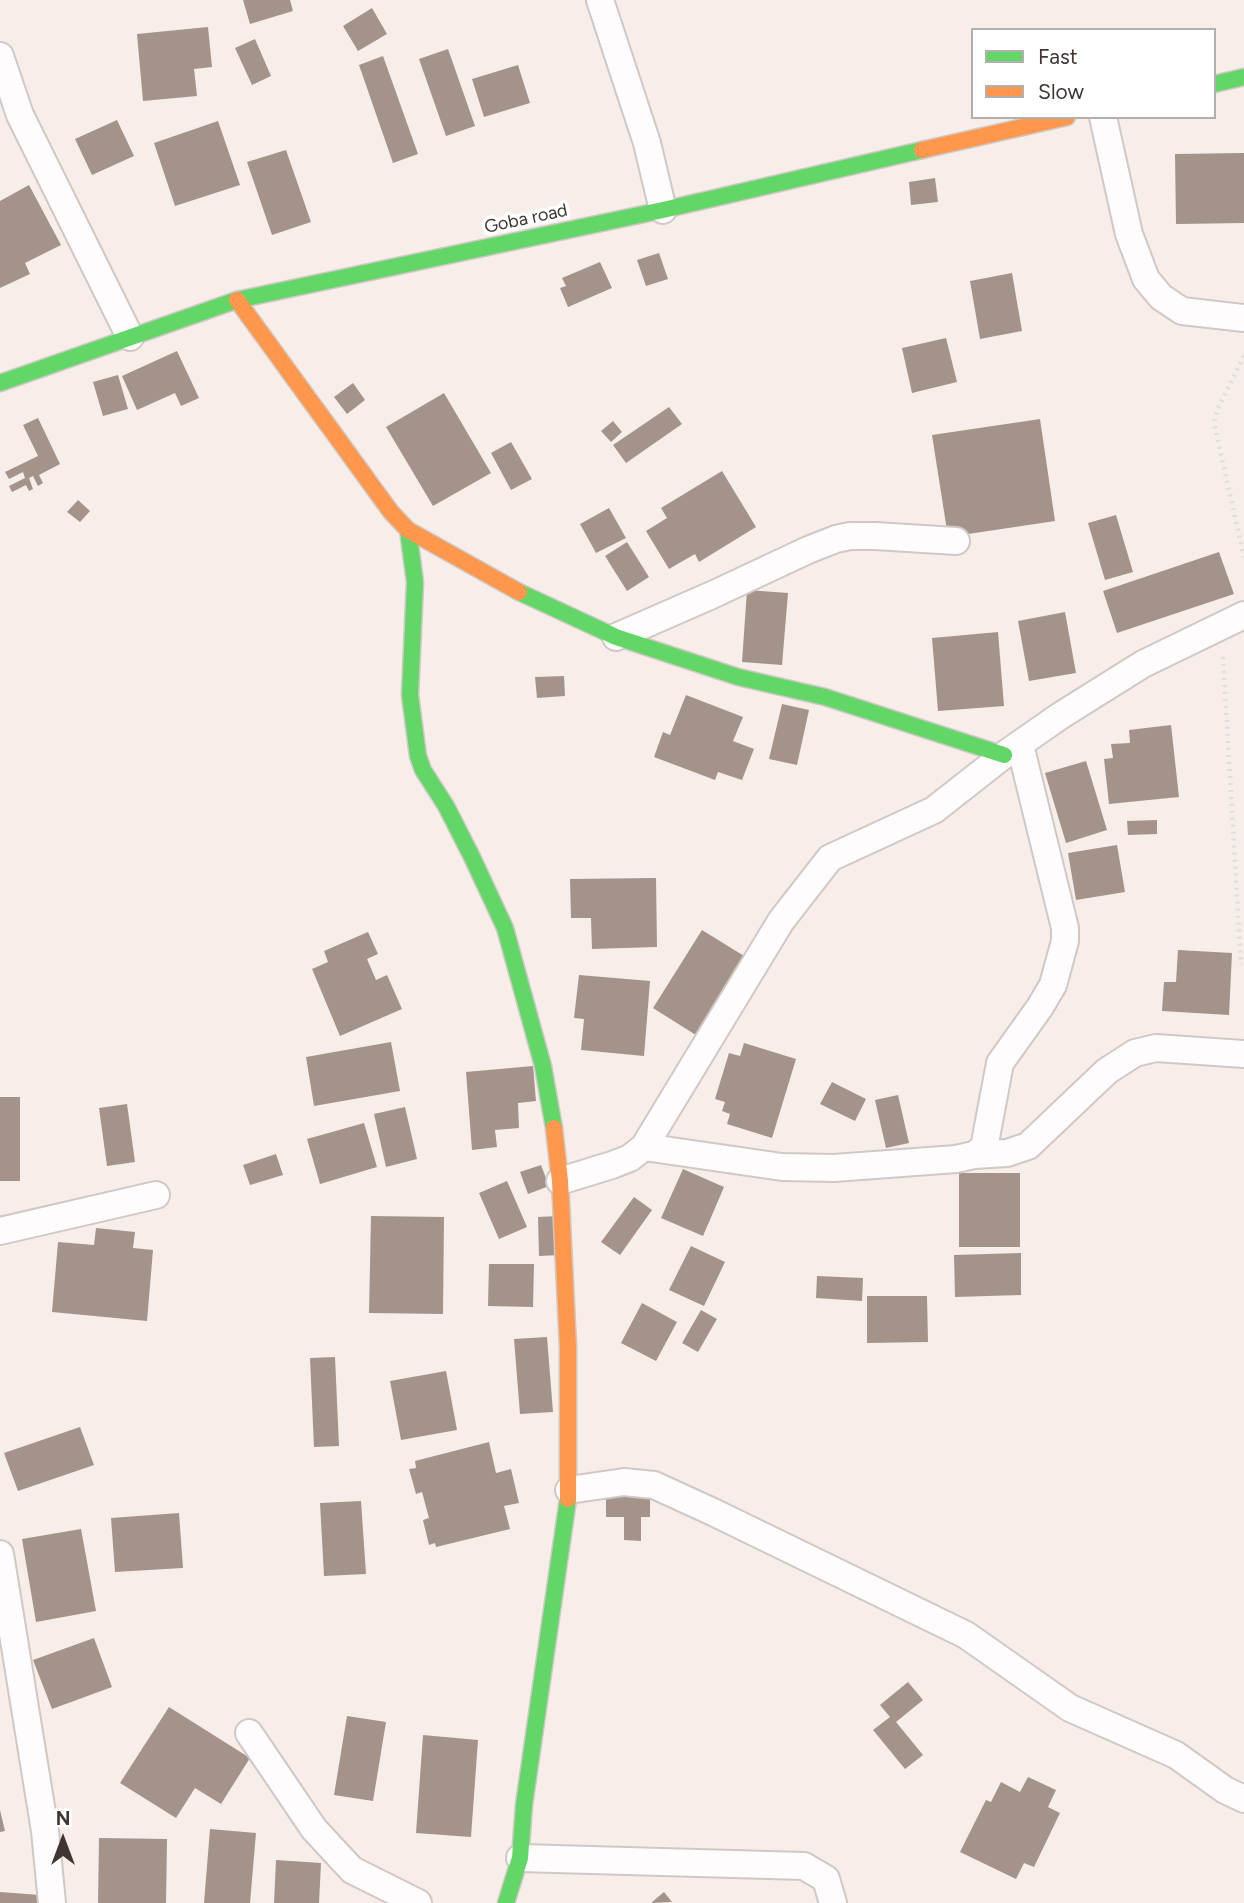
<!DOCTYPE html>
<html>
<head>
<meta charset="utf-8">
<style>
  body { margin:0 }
  #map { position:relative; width:1244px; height:1903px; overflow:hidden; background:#f7eeea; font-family:Figtree,sans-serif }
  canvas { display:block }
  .legend { position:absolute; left:971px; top:28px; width:245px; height:91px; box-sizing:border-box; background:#fff; border:2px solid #b2afad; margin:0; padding:9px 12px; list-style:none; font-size:21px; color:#3f3633 }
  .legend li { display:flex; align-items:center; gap:14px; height:35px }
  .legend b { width:35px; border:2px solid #b2afad }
  .north { position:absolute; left:28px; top:1805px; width:70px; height:70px; -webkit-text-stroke:5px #fff; paint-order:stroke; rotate:0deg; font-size:19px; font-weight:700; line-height:28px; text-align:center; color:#3f3633 }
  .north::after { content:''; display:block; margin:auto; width:24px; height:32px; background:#3f3633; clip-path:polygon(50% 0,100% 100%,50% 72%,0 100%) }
</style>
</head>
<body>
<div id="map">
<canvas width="1244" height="1903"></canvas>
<ul class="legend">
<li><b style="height:9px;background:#63d668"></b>Fast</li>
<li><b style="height:9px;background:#ff974d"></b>Slow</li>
</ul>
<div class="north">N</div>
</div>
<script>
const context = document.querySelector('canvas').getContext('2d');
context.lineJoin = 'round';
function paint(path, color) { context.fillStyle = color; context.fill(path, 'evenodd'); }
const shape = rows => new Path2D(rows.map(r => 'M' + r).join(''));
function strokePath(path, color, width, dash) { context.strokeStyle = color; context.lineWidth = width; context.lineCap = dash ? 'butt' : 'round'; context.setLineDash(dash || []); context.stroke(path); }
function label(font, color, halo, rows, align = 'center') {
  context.font = font + ' Figtree,sans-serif'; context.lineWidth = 7; context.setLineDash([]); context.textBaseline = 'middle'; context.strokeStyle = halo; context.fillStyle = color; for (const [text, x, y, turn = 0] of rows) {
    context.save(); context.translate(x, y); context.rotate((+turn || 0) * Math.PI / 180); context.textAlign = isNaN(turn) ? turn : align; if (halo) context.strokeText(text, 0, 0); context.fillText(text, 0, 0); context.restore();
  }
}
paint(shape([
  [243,0,290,0,293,11,250,24],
  [372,8,387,34,358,51,343,26],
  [208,27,212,67,194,69,197,96,143,101,137,34],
  [255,39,271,76,252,85,235,48],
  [448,49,475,126,446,136,419,59],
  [383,56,418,154,393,163,359,65],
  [518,65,530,103,484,117,472,79],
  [117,120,134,156,92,175,75,139],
  [218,121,240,185,175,206,154,143],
  [286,150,311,222,272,235,247,162],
  [1244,153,1244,223,1176,224,1175,154],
  [935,178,938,202,911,205,909,182],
  [29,185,61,245,25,263,30,274,0,288,0,201],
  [659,253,668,279,646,286,637,260],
  [600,262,612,288,568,307,560,288,566,286,562,278],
  [1012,273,1022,331,980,339,970,281],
  [946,338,957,382,912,393,902,348],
  [177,351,199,398,181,406,175,393,137,410,122,376],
  [118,375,128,409,103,416,93,382],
  [353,383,365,400,347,414,334,397],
  [444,393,491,473,433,506,386,427],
  [669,407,682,424,626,463,613,445],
  [38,418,60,464,39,475,43,483,38,486,33,476,29,478,33,489,29,491,26,485,12,492,9,486,25,478,23,472,9,479,5,472,38,456,23,425],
  [1040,419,1055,521,948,537,932,435],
  [613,421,622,432,611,442,601,431],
  [511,442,532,479,511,490,491,453],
  [722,471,756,527,699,562,695,554,669,569,646,531,667,518,661,508],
  [78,500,90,511,80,522,67,512],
  [609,508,626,538,596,553,580,524],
  [1116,515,1133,572,1105,580,1088,523],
  [627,542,649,577,627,591,605,556],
  [1219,552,1234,594,1117,633,1103,591],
  [747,590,788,593,782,665,742,662],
  [1065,612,1076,673,1029,681,1018,621],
  [998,632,1004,706,938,711,932,638],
  [564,676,565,696,537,698,535,677],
  [686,695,743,717,733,741,754,749,742,780,718,772,715,780,654,757,663,732,670,735],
  [782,704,809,710,797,765,769,759],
  [1171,725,1179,797,1109,804,1104,759,1113,758,1111,744,1130,743,1129,730],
  [1086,761,1107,830,1066,843,1045,773],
  [1157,820,1157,834,1128,835,1127,821],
  [1117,845,1125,892,1076,900,1068,853],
  [656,878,657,947,592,949,591,918,571,918,570,879],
  [702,930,749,959,699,1037,653,1008],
  [368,932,378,954,367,959,376,980,387,975,402,1009,340,1036,312,969,328,962,324,951],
  [1178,950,1232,953,1229,1015,1162,1011,1164,982,1176,982],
  [579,975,650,981,644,1056,581,1050,584,1019,574,1018],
  [391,1042,400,1091,314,1106,306,1057],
  [744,1043,796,1059,772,1138,727,1124,730,1114,722,1111,725,1102,715,1099,729,1053,740,1056],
  [533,1066,536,1101,518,1103,519,1128,495,1130,497,1147,472,1150,466,1072],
  [832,1082,866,1099,855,1121,820,1104],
  [898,1095,909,1143,886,1148,875,1100],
  [0,1097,20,1097,20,1181,0,1181],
  [127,1104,135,1162,107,1166,99,1108],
  [405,1107,417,1159,386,1167,374,1114],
  [364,1123,377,1167,320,1184,307,1139],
  [276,1154,283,1175,250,1185,243,1165],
  [541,1165,549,1186,528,1194,520,1172],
  [683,1169,724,1187,703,1236,661,1218],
  [959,1173,1020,1173,1020,1247,959,1247],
  [507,1181,527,1227,499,1239,479,1193],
  [634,1197,652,1210,620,1255,601,1242],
  [371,1216,444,1217,443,1314,369,1313],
  [558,1216,559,1255,539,1256,538,1217],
  [96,1228,135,1232,133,1248,153,1250,147,1321,52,1312,58,1242,94,1245],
  [691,1246,725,1262,704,1306,669,1290],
  [1021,1253,1021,1295,955,1297,954,1255],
  [489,1264,534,1264,533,1307,488,1306],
  [817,1276,863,1278,862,1301,816,1298],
  [867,1296,927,1296,928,1342,867,1343],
  [642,1303,677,1322,656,1361,621,1343],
  [701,1310,717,1319,698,1352,682,1343],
  [547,1337,553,1412,520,1414,514,1339],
  [335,1357,339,1446,314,1447,310,1358],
  [446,1371,457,1430,401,1440,390,1381],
  [80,1427,94,1465,18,1491,4,1453],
  [489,1442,496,1473,511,1469,519,1503,504,1506,510,1529,436,1547,435,1543,429,1545,423,1520,429,1518,422,1492,416,1494,409,1469,416,1468,415,1461],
  [606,1495,650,1495,650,1517,641,1517,641,1541,624,1540,624,1517,606,1517],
  [361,1501,366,1574,324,1576,320,1503],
  [179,1513,183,1568,115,1572,111,1518],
  [81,1529,96,1611,36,1622,22,1539],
  [94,1638,112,1687,52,1709,33,1660],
  [908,1682,923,1700,896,1722,923,1755,905,1769,873,1730,890,1717,880,1705],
  [169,1707,250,1758,221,1804,195,1788,176,1818,120,1783],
  [347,1716,386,1722,373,1801,334,1795],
  [423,1735,478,1740,471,1837,416,1833],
  [1028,1777,1056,1790,1048,1807,1060,1813,1034,1867,1024,1863,1016,1879,960,1852,986,1800,991,1802,1001,1782,1020,1792],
  [0,1810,5,1831,0,1832],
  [210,1829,256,1833,250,1903,204,1903],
  [99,1838,167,1839,166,1903,98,1903],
  [276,1860,321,1863,319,1903,274,1903],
  [0,1892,40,1895,39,1903,0,1903],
  [664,1892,672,1902,651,1903]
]), '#a3938b');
const street = shape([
  [600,0,647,143,663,210],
  [0,56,20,115,130,337],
  [1103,117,1129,234,1146,279,1161,297,1182,311,1244,318],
  [616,637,712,595,808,550,836,539,850,536,875,536,956,541],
  [644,1147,782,1167,834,1168,956,1159,974,1155,984,1148,1000,1063,1040,1007,1053,985,1065,941,1065,928,1020,745],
  [974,1155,1007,1153,1028,1146,1107,1071,1135,1053,1156,1048,1244,1054],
  [560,1181,612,1165,630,1158,644,1147,781,921,830,858,934,810,1004,755,1060,716,1143,664,1244,615],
  [0,1231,156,1195],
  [569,1490,624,1482,654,1485,713,1512,966,1635,1070,1708,1176,1755,1225,1790,1244,1799],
  [0,1554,45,1831,52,1903],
  [249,1733,314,1829,352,1870,418,1903],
  [520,1858,804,1866,826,1879,833,1903]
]);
const fast = shape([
  [1214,84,1244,77],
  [0,383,237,300,663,210,922,150],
  [408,530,415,582,410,695,418,756,423,770,446,806,472,857,505,928,543,1066,554,1128],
  [519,592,616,637,738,677,825,697,1004,755],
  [506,1903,520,1858,524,1805,568,1499]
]);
const slow = shape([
  [922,150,1067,117],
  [237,300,391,512,408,530,519,592],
  [554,1128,560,1181,568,1347,568,1499]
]);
strokePath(street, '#d0c8c4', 30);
strokePath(fast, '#d0c8c4', 19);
strokePath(slow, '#d0c8c4', 19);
strokePath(shape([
  [1244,356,1217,410,1214,423,1244,557],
  [1223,657,1241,965]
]), '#dfdcdb', 4.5, [2, 5]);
strokePath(street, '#fefcfc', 26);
strokePath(fast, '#63d668', 16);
strokePath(slow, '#ff974d', 16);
label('18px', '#3f3633', '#fff', [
  ["Goba road",526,219,-12]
]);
</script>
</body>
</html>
